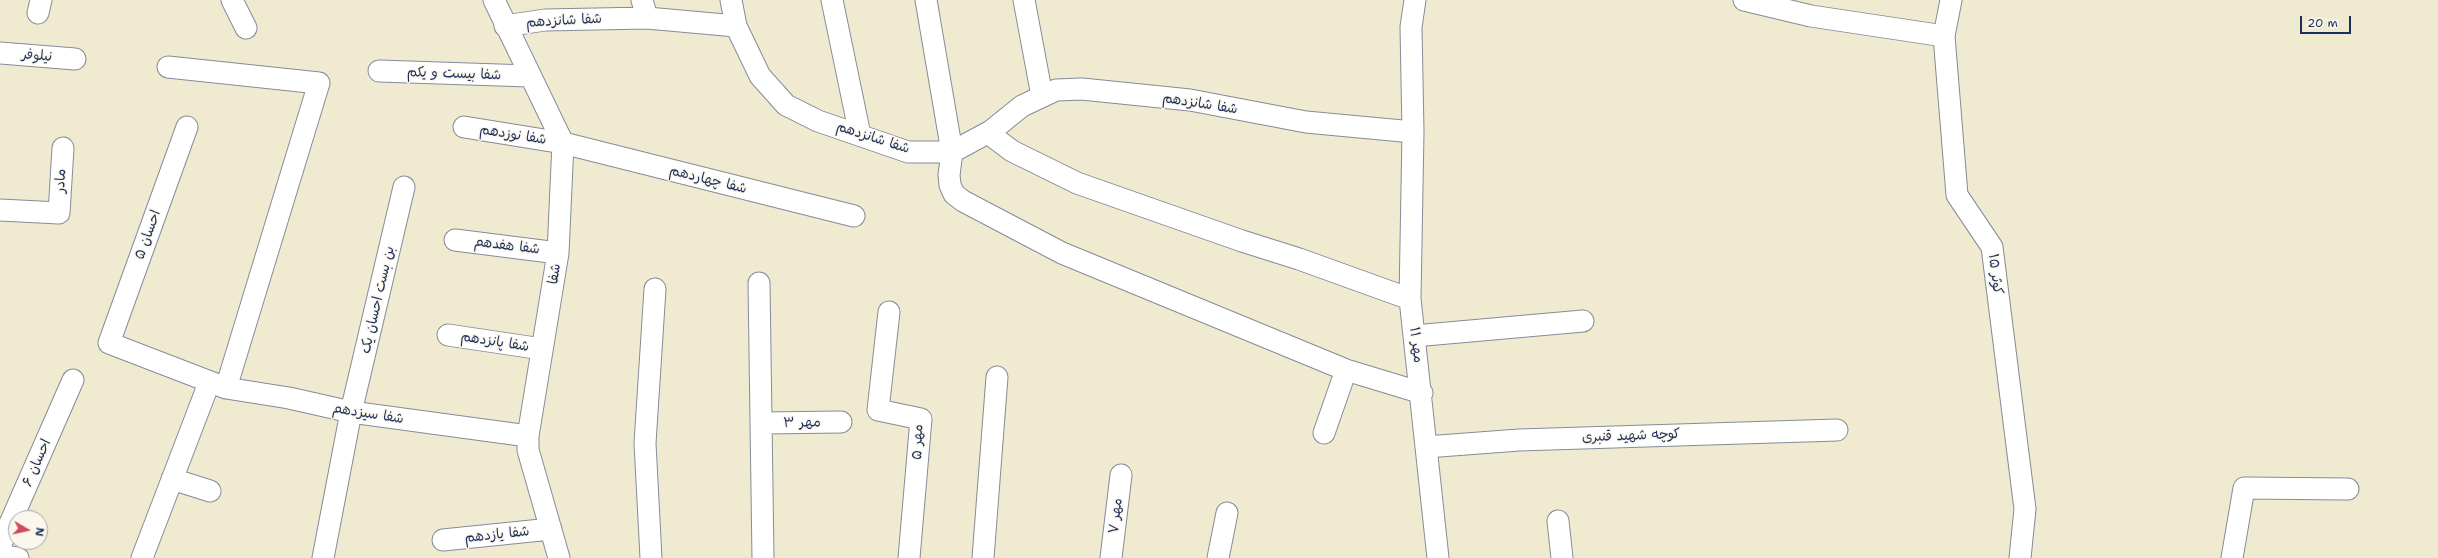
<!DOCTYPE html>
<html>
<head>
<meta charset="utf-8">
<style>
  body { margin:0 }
  #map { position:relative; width:2438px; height:558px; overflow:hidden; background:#efead0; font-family:"Shantell Sans",sans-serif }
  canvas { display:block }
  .north { position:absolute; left:8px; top:510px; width:40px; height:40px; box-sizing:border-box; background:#fbf7ec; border:1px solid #a1a7b3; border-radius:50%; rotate:99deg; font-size:11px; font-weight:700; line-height:16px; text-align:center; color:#1b2f5e }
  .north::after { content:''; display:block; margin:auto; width:14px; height:18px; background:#d1495b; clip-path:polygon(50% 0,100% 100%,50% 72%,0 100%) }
  .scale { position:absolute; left:2300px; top:16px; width:51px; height:18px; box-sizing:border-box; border:2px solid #1b2f5e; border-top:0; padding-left:5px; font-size:12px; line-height:14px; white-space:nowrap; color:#1b2f5e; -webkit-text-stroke:3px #fbf7ec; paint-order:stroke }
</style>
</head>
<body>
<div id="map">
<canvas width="2438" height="558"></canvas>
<div class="north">N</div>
<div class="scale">20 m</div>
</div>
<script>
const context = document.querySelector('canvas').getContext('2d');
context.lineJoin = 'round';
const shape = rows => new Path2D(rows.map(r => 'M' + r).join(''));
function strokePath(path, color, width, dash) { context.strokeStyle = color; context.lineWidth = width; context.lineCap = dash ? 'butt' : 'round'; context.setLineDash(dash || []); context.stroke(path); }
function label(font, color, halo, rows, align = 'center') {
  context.font = font + ' "Shantell Sans","Playpen Sans Arabic",sans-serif'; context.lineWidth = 3; context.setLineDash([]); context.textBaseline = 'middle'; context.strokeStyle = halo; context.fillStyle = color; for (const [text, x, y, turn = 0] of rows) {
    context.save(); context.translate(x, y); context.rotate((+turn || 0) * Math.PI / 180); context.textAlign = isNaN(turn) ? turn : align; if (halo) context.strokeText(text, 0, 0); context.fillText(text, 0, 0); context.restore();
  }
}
const street = shape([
  [232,0,246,28],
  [494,0,563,143,558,253,528,436,528,450,559,558],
  [642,0,647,18],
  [731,0,736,26,760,76,786,105,818,121,908,152,952,152,991,131,1022,106,1056,90,1082,89,1190,100,1306,122,1413,132],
  [832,0,860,135],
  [926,0,952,152,949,175,950,185,954,194,963,201,1062,253,1346,370,1422,393],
  [1024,0,1042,96],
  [1415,0,1411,27,1413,132,1410,299,1438,558],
  [1744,0,1811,16,1944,36],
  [1951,0,1944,36,1957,195,1992,247,2025,509,2020,558],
  [38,13,41,0],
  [505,26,545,20,647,18,736,26],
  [0,53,75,59],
  [168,67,319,83,226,388],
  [379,71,529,76],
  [187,127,109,343,226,388,289,398,351,412,528,436],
  [464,127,563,143,854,216],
  [988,133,1012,151,1077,183,1242,241,1299,259,1410,299],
  [0,210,59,213,63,148],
  [455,240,558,253],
  [759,283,763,558],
  [889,312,878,410,921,419,909,558],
  [448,335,542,349],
  [1414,336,1583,321],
  [763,423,841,422],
  [1324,433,1346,370],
  [1426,447,1519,440,1837,430],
  [172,479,210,491],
  [1558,521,1562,558],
  [443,540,551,529],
  [0,546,73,380],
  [0,555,18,558],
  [142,558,209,383],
  [323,558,351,412,404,187],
  [651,558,645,443,655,289],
  [983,558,997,377],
  [1111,558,1121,475],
  [1218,558,1227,513],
  [2232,558,2244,488,2348,489]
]);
strokePath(street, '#858c97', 23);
strokePath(street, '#fff', 21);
label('14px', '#1b2f5e', '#fbf7ec', [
  ["شفا شانزدهم",564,21,-3],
  ["نیلوفر",37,56,5],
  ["شفا بیست و یکم",454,74,2],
  ["شفا شانزدهم",1200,104,9],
  ["شفا نوزدهم",513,135,9],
  ["شفا شانزدهم",873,138,18],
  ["شفا چهاردهم",708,180,14],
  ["مادر",61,181,-87],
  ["احسان ۵",148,235,-70],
  ["شفا هفدهم",507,246,7],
  ["شفا",555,274,-81],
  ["کوثر ۱۵",1995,274,83],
  ["بن بست احسان یک",378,300,-77],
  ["شفا پانزدهم",495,342,9],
  ["مهر ۱۱",1416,345,83],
  ["شفا سیزدهم",368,414,9],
  ["مهر ۳",802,423,-1],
  ["کوچه شهید قنبری",1631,436,-2],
  ["مهر ۵",918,442,-88],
  ["احسان ۶",37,463,-66],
  ["مهر ۷",1116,516,-83],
  ["شفا یازدهم",497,535,-6]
]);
</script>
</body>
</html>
